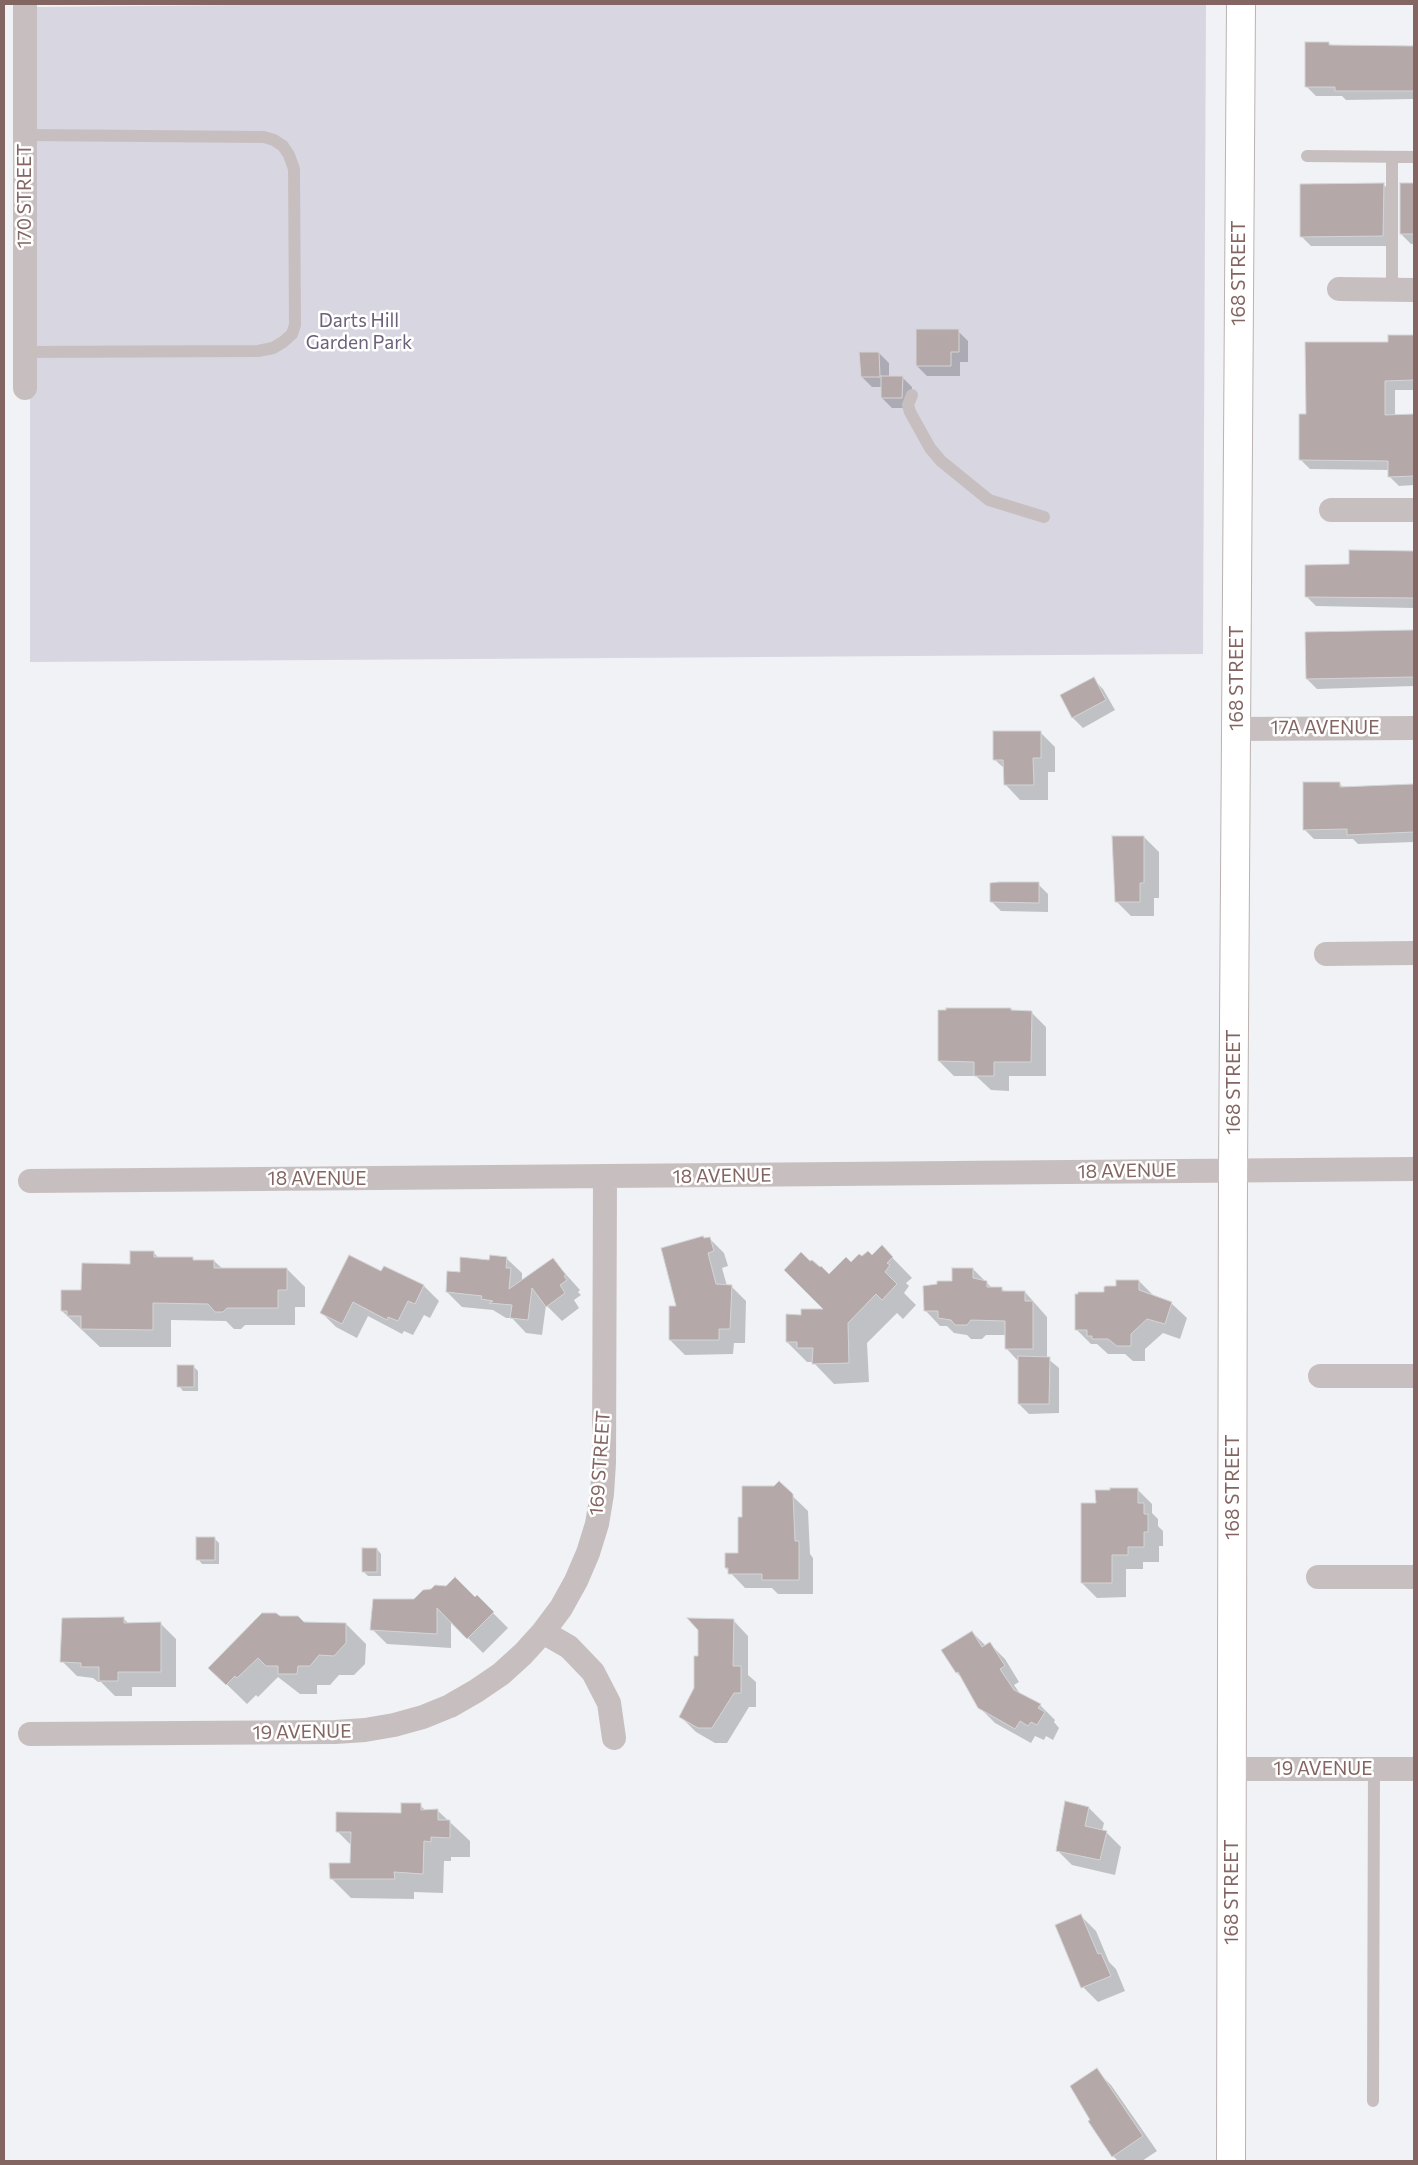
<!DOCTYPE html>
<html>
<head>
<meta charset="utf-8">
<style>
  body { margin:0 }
  #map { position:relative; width:1418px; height:2165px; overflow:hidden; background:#f0f2f5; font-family:Commissioner,sans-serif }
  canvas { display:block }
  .frame { position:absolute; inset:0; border:5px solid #836562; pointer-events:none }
</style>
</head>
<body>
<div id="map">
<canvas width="1418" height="2165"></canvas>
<div class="frame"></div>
</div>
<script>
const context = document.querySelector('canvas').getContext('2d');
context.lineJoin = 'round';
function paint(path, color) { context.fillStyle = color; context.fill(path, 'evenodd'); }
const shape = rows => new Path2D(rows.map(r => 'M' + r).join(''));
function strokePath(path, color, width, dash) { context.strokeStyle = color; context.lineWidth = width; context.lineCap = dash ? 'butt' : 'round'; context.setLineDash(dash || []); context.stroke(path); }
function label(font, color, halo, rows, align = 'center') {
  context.font = font + ' Commissioner,sans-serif'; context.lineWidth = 5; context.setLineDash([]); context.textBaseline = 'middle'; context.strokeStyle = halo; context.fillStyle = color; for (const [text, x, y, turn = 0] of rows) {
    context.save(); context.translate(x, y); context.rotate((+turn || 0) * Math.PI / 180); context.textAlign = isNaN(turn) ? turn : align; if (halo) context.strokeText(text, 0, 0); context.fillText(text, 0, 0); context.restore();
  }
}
paint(shape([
  [353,4,1206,4,1203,654,30,662,30,7]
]), '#d8d6e1');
paint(shape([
  [1329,43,1333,47,1414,47,1414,99,1346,100,1342,96,1316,96,1306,86],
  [1402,183,1414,183,1414,244,1411,244,1401,234],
  [1383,184,1393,194,1392,246,1311,246,1301,236],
  [958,331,968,341,968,362,960,362,960,376,927,376,917,366],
  [1389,336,1414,336,1414,390,1395,390,1395,416,1414,416,1414,485,1399,486,1389,476,1389,470,1310,469,1300,459,1307,415,1389,343],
  [879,353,889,363,889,378,902,377,912,387,911,408,892,408,882,398,882,387,872,387,862,377],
  [1350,551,1414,551,1414,608,1316,606,1306,596,1350,565],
  [1414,630,1414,686,1317,689,1307,679,1306,633],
  [1093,679,1103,689,1115,710,1083,728,1073,718,1061,696],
  [1040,732,1055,747,1055,772,1048,772,1048,800,1020,800,1005,784,1005,769,994,759],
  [1339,783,1344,788,1414,785,1414,842,1358,844,1353,839,1314,839,1305,830],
  [1144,837,1159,852,1159,898,1154,898,1154,916,1131,916,1116,901],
  [1038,884,1048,894,1048,912,1001,911,991,901],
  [1013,1012,1031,1012,1046,1027,1046,1076,1009,1076,1009,1091,991,1090,976,1076,954,1076,939,1061],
  [709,1238,724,1253,728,1266,722,1268,727,1286,731,1286,746,1301,745,1343,734,1343,733,1354,685,1355,670,1340,678,1307,704,1239],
  [882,1247,912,1278,906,1283,909,1286,904,1293,916,1305,903,1319,897,1313,867,1343,869,1382,834,1384,813,1362,807,1362,787,1342,802,1316,826,1310,810,1263,829,1275,862,1258,872,1257],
  [153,1252,159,1258,214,1261,223,1269,287,1269,305,1287,305,1307,295,1307,295,1325,245,1325,241,1329,234,1329,226,1321,171,1320,171,1347,100,1347,62,1311,82,1292],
  [506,1258,522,1273,522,1281,553,1260,580,1290,578,1292,581,1295,574,1300,579,1308,562,1321,546,1305,542,1335,526,1333,512,1318,506,1318,493,1310,462,1307,447,1292,461,1274,490,1261],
  [384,1268,424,1286,439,1301,430,1318,424,1315,413,1335,404,1331,402,1334,368,1316,357,1338,336,1327,321,1312,381,1273],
  [973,1269,992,1288,1001,1288,1006,1292,1025,1292,1047,1317,1047,1358,1059,1368,1059,1413,1029,1414,1019,1404,1019,1362,1006,1348,1006,1335,986,1335,982,1339,971,1339,967,1335,954,1333,947,1326,940,1326,925,1310,953,1283],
  [1139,1281,1154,1296,1171,1303,1187,1318,1180,1339,1163,1333,1145,1349,1145,1361,1133,1361,1125,1354,1108,1354,1097,1344,1091,1344,1076,1329,1105,1293,1117,1287],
  [194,1367,198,1371,198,1391,183,1391,179,1386],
  [779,1483,808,1511,810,1554,813,1558,813,1594,778,1594,772,1588,745,1588,726,1568,740,1554,743,1518],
  [1137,1489,1152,1504,1152,1513,1158,1519,1158,1526,1163,1531,1163,1546,1159,1546,1159,1562,1143,1562,1143,1569,1126,1569,1126,1597,1097,1598,1082,1583,1097,1504,1111,1492],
  [215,1539,219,1543,219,1564,202,1564,198,1559],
  [377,1549,381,1554,381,1576,368,1576,363,1571],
  [446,1587,475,1599,477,1597,508,1628,483,1653,451,1621,451,1648,387,1644,372,1629,415,1600],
  [279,1618,303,1624,346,1624,366,1644,365,1664,354,1675,339,1675,330,1685,317,1685,317,1694,300,1694,278,1677,258,1697,256,1695,247,1704,210,1668],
  [124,1619,129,1624,161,1624,176,1639,176,1687,132,1687,132,1696,115,1696,101,1682,98,1682,93,1678,77,1676,62,1661],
  [733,1620,748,1636,748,1675,756,1682,756,1707,749,1707,727,1743,715,1743,696,1732,681,1717,696,1689,699,1658,699,1629],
  [972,1632,986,1646,990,1644,1005,1659,1019,1682,1014,1685,1021,1695,1040,1705,1055,1720,1054,1722,1059,1728,1053,1740,1046,1736,1044,1740,1035,1736,1031,1743,995,1723,979,1707,963,1679,957,1673],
  [420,1805,426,1811,437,1810,470,1841,470,1857,451,1857,451,1861,444,1861,443,1893,414,1892,414,1899,351,1898,331,1878,351,1865,352,1846,337,1831,402,1814],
  [1089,1808,1104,1823,1102,1831,1106,1832,1121,1847,1115,1875,1072,1865,1057,1850],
  [1081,1916,1096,1931,1109,1962,1116,1969,1125,1991,1098,2002,1083,1987],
  [1096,2070,1111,2085,1157,2151,1142,2161,1118,2161,1113,2156,1092,2120]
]), '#0003');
const building = shape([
  [1305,42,1329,42,1329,45,1414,46,1414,91,1335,91,1335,87,1305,87,1305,42],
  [1384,183,1383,236,1300,237,1300,184,1384,183],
  [1400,183,1414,183,1414,234,1400,234,1400,183],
  [916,329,959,329,959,352,951,352,951,366,916,366,916,329],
  [1388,335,1414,335,1414,380,1385,381,1385,415,1414,414,1414,476,1388,477,1388,461,1299,460,1299,414,1306,414,1305,342,1388,342,1388,335],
  [859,352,879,352,880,377,861,377,859,352],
  [881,376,903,376,902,398,881,398,881,376],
  [1349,550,1414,551,1414,598,1305,597,1305,565,1349,564,1349,550],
  [1414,630,1414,677,1306,679,1305,632,1414,630],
  [1094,677,1106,700,1072,718,1060,695,1094,677],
  [993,731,1041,731,1041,758,1033,758,1034,785,1004,785,1003,760,993,760,993,731],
  [1303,782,1340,782,1340,787,1414,784,1414,832,1347,835,1347,829,1303,830,1303,782],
  [1112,836,1144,836,1144,883,1140,883,1140,902,1115,902,1112,836],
  [999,882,1039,882,1039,903,990,902,990,883,999,882],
  [946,1008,1011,1008,1011,1010,1032,1011,1031,1062,994,1062,994,1076,974,1076,974,1062,938,1061,938,1010,946,1010,946,1008],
  [703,1236,704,1238,710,1237,714,1251,708,1253,716,1284,732,1285,730,1329,719,1329,719,1340,669,1340,669,1306,676,1306,661,1248,703,1236],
  [882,1245,893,1257,887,1263,890,1265,885,1272,897,1284,882,1300,876,1294,848,1323,849,1363,812,1364,813,1348,797,1348,797,1342,786,1342,786,1314,801,1315,801,1309,823,1309,784,1270,801,1252,810,1261,812,1260,820,1267,821,1266,829,1274,846,1257,851,1262,859,1254,862,1256,868,1251,872,1255,882,1245],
  [130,1251,154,1251,154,1257,193,1257,193,1260,214,1260,214,1268,287,1268,287,1290,278,1290,278,1308,227,1308,223,1312,215,1312,208,1304,153,1303,153,1330,81,1329,81,1316,67,1316,67,1311,61,1311,61,1290,81,1290,82,1263,130,1264,130,1251],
  [349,1255,381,1271,384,1266,424,1285,415,1304,408,1301,398,1321,388,1317,387,1320,353,1302,342,1324,320,1313,349,1255],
  [490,1255,507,1257,506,1268,511,1268,509,1289,553,1258,566,1275,564,1276,567,1280,560,1285,565,1293,546,1307,532,1288,528,1320,510,1318,512,1305,489,1303,493,1301,481,1299,482,1296,446,1292,447,1271,460,1272,460,1257,489,1260,490,1255],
  [952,1268,973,1268,973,1278,987,1281,987,1287,1002,1287,1002,1291,1025,1291,1025,1301,1033,1301,1033,1349,1005,1349,1005,1321,971,1320,967,1325,955,1325,951,1320,938,1318,938,1311,924,1311,923,1286,937,1284,937,1281,952,1281,952,1268],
  [1116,1280,1139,1280,1139,1290,1172,1302,1165,1324,1147,1319,1131,1334,1131,1346,1117,1346,1108,1339,1092,1339,1092,1336,1087,1336,1087,1330,1075,1330,1075,1294,1078,1294,1078,1292,1104,1292,1104,1287,1106,1286,1116,1286,1116,1280],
  [1018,1356,1050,1357,1049,1404,1018,1404,1018,1356],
  [177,1365,194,1365,194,1387,177,1387,177,1365],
  [779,1481,793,1494,795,1541,799,1541,799,1580,762,1580,762,1574,728,1574,728,1568,725,1568,725,1553,738,1553,738,1517,742,1517,742,1486,774,1486,779,1481],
  [1110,1488,1138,1488,1138,1503,1144,1503,1144,1514,1148,1514,1148,1532,1144,1532,1144,1547,1128,1547,1128,1555,1112,1555,1112,1583,1081,1583,1081,1503,1096,1503,1095,1490,1110,1490,1110,1488],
  [196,1537,215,1537,215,1560,196,1560,196,1537],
  [362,1548,377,1548,377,1572,362,1572,362,1548],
  [455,1577,475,1597,477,1595,494,1612,467,1639,437,1608,437,1634,370,1630,373,1599,414,1599,423,1590,431,1589,435,1585,446,1586,455,1577],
  [262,1613,276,1613,280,1616,298,1616,304,1622,346,1623,346,1643,334,1656,319,1655,310,1666,298,1666,297,1674,278,1674,278,1666,266,1666,258,1658,237,1678,235,1676,226,1685,208,1668,262,1613],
  [124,1617,124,1623,161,1622,161,1672,118,1672,118,1681,99,1681,99,1667,81,1667,81,1663,60,1662,62,1618,124,1617],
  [687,1618,734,1619,733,1666,741,1666,741,1693,734,1693,712,1728,698,1728,679,1717,694,1688,694,1656,698,1656,698,1630,687,1618],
  [972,1631,982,1647,990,1642,1005,1666,1000,1669,1014,1690,1041,1704,1038,1708,1045,1712,1037,1725,1031,1722,1028,1726,1020,1721,1015,1729,978,1708,958,1672,956,1673,941,1650,972,1631],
  [1065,1801,1089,1807,1085,1826,1107,1831,1100,1860,1056,1851,1065,1801],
  [401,1803,421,1803,421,1810,438,1809,438,1820,450,1820,450,1838,431,1837,431,1842,424,1841,423,1874,394,1872,395,1879,330,1879,329,1863,350,1863,351,1832,336,1832,336,1812,401,1813,401,1803],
  [1081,1914,1098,1954,1101,1953,1111,1976,1081,1988,1055,1925,1081,1914],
  [1097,2068,1143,2136,1112,2157,1088,2121,1090,2120,1070,2086,1097,2068]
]);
paint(building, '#b5a8a8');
strokePath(building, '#d3d4d6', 1);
const secondary = shape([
  [1231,2161,1233,1170,1241,4]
]);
strokePath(secondary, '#bbb2b1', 30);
strokePath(shape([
  [1307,156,1414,157],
  [1392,157,1392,290],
  [25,352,258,351,273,348,283,342,292,334,295,325,294,169,289,155,283,146,274,140,264,137,25,135],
  [912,395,908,405,910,412,930,448,941,461,989,500,1044,517],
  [1373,2101,1374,1769]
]), '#c7bfbf', 12);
strokePath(shape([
  [1339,289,1414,290],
  [25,388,25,4],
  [1331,510,1414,510],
  [1236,729,1414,728],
  [1326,954,1414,953],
  [30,1181,1414,1169],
  [1320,1376,1414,1376],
  [1318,1577,1414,1577],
  [543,1632,569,1647,593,1672,609,1703,614,1738],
  [30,1734,335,1732,365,1730,394,1725,423,1717,450,1706,476,1691,501,1674,523,1654,543,1632,561,1608,576,1581,588,1553,597,1524,602,1494,604,1463,605,1177],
  [1232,1769,1414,1769]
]), '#c7bfbf', 24);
strokePath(secondary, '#fff', 28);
label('19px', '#836562', '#fff', [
  ["170 STREET",25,196,-90],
  ["168 STREET",1239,273,-90],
  ["168 STREET",1237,678,-90],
  ["17A AVENUE",1325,728],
  ["168 STREET",1234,1082,-90],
  ["18 AVENUE",1127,1171,-1],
  ["18 AVENUE",722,1176,-1],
  ["18 AVENUE",317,1179],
  ["169 STREET",600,1463,-86],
  ["168 STREET",1233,1487,-90],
  ["19 AVENUE",302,1732,-1],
  ["19 AVENUE",1323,1769],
  ["168 STREET",1232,1892,-90]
]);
label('19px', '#6c617a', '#fff', [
  ["Darts Hill",359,321],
  ["Garden Park",359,343]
]);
</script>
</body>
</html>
